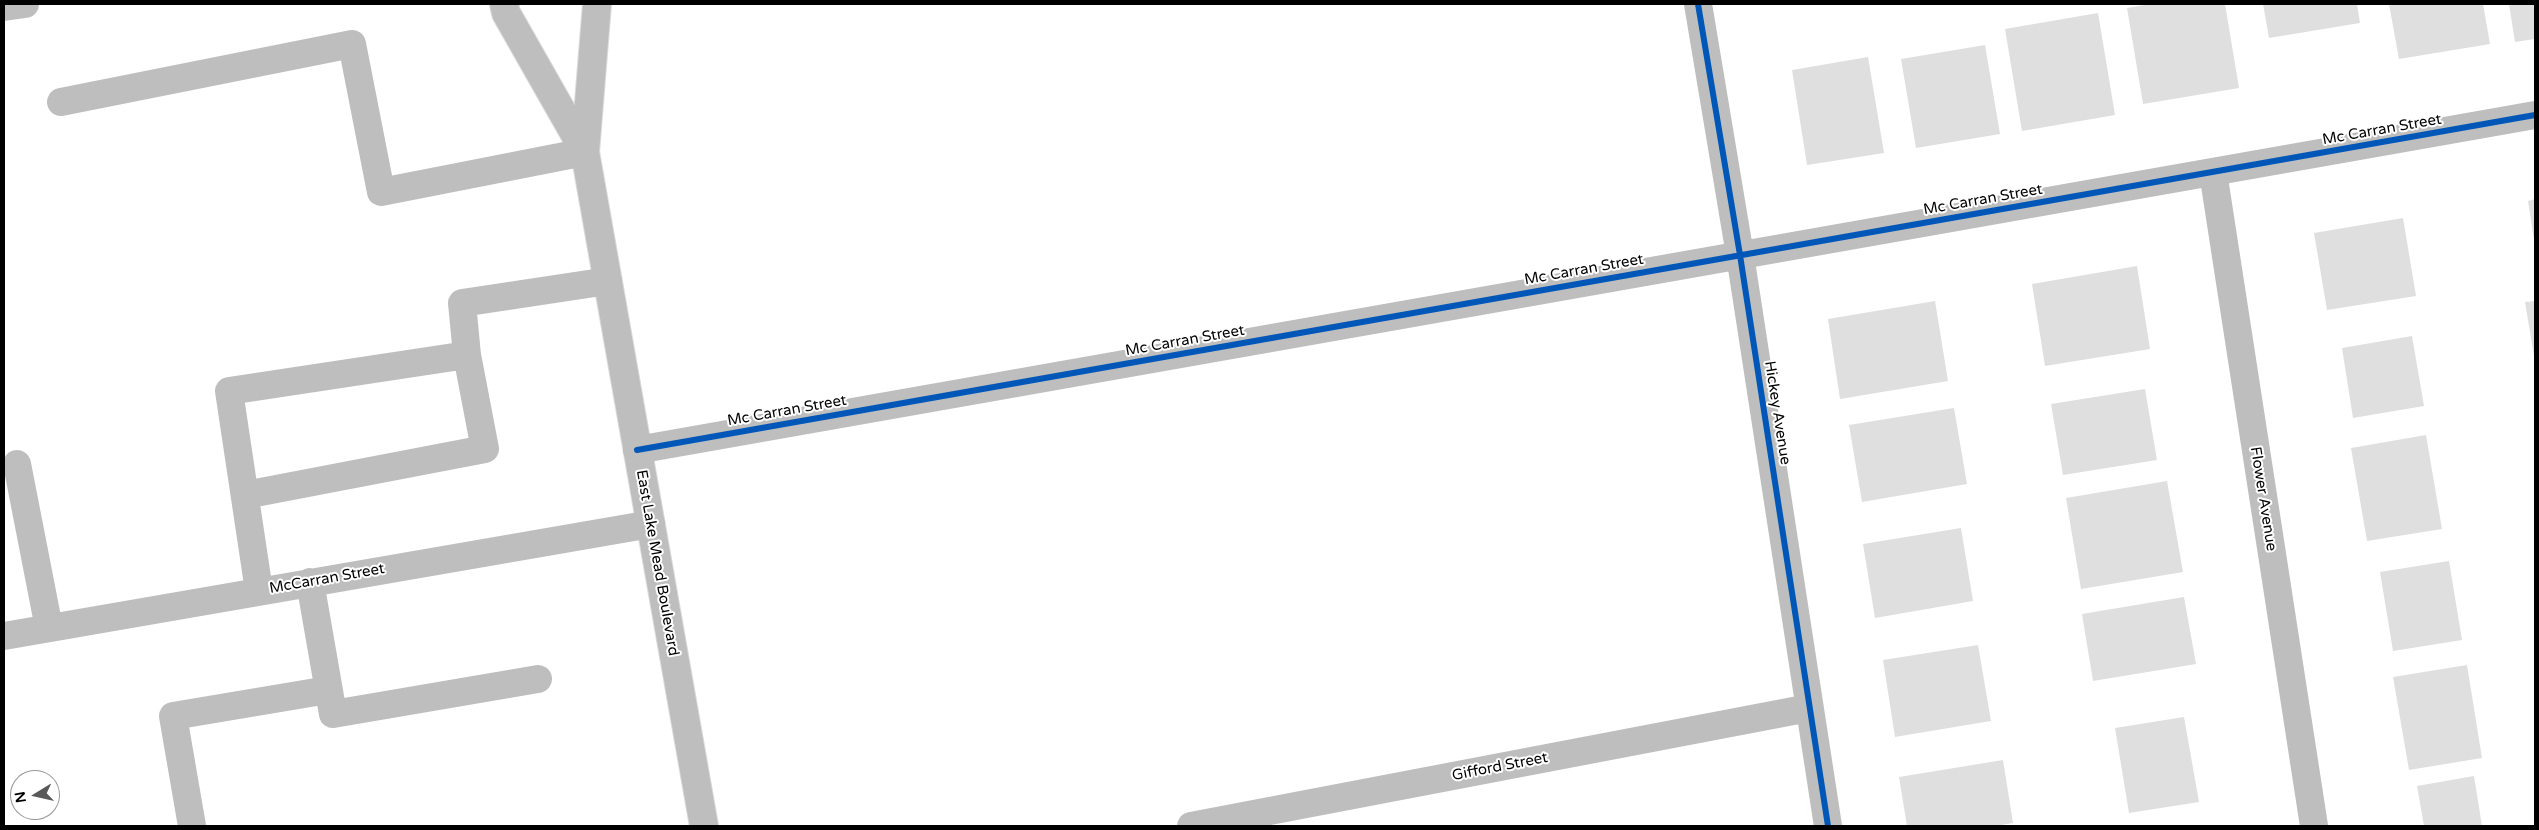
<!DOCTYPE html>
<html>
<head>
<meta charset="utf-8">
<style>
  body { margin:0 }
  #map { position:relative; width:2539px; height:830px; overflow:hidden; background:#fff; font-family:"Varela Round",sans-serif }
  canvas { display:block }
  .frame { position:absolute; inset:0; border:5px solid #000; pointer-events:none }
  .north { position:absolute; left:10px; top:770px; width:50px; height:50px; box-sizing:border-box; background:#fff; border:1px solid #999; border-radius:50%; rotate:261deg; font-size:14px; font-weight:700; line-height:20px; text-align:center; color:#000 }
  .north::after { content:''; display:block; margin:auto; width:18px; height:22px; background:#595959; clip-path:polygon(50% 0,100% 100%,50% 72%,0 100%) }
</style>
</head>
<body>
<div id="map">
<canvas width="2539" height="830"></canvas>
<div class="frame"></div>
<div class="north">N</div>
</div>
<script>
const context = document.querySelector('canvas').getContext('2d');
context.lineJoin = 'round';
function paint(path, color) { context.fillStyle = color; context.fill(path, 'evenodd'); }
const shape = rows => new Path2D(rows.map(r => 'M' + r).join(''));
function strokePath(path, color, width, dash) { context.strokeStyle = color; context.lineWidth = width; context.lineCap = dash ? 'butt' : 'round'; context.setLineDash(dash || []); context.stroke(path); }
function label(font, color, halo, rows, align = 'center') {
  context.font = font + ' "Varela Round",sans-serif'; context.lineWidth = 4; context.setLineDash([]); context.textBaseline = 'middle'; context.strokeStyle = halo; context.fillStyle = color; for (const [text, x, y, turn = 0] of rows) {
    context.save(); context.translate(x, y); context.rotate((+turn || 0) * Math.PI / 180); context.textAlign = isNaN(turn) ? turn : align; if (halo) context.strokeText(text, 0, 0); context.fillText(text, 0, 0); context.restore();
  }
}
paint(shape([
  [2150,4,2225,4,2239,88,2143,104,2127,8],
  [2263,4,2357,4,2360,23,2269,38],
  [2389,4,2483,4,2490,44,2399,59],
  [2509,4,2535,4,2535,39,2515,42],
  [2098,13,2115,115,2022,131,2005,29],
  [1985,45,2000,134,1916,148,1901,59],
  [1868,57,1884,153,1807,165,1792,70],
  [2535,199,2535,240,2534,240,2528,201],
  [2403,218,2416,296,2327,310,2314,233],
  [2137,266,2150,349,2045,366,2032,284],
  [1935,301,1948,381,1840,399,1828,319],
  [2535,301,2535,356,2534,356,2525,302],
  [2412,336,2424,406,2353,418,2342,348],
  [2145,389,2157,460,2063,475,2051,404],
  [1954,408,1967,484,1862,502,1849,425],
  [2426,435,2442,529,2367,541,2351,448],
  [2167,481,2183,572,2081,589,2066,498],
  [1961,528,1973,601,1875,618,1863,544],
  [2449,561,2462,640,2393,651,2380,572],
  [2184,597,2196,664,2093,681,2082,614],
  [1978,645,1991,721,1895,737,1883,660],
  [2467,665,2482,758,2409,770,2393,677],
  [2184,717,2199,802,2129,813,2115,728],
  [2003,760,2013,823,1996,826,1907,826,1899,777],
  [2474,776,2482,826,2424,826,2417,786]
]), '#dfdfdf');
const major = shape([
  [504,4,506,13,585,152],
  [597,4,585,152,704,826]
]);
strokePath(major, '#dbdbdb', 30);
strokePath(shape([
  [1698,4,1740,255,1828,826],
  [4,7,25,4],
  [61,102,352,44,381,192,585,152],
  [2213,172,2314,826],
  [637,450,2535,115],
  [17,464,49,628],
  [245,495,485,449,467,355],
  [310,582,333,714,538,679],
  [259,591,229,391,467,355,462,303,608,281],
  [4,636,651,524],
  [192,826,173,716,328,690],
  [1191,826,1809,708]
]), '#bebebe', 28);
strokePath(major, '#bebebe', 28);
strokePath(shape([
  [1698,4,1740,255,1828,826],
  [637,450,2535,115]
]), '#0057b8', 6);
label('15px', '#000', '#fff', [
  ["Mc Carran Street",2382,130,-10],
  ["Mc Carran Street",1983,200,-10],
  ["Mc Carran Street",1584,270,-10],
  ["Mc Carran Street",1185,341,-10],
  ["Mc Carran Street",787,411,-10],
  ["Hickey Avenue",1777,413,81],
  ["Flower Avenue",2263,499,81],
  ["East Lake Mead Boulevard",657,563,80],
  ["McCarran Street",327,579,-10],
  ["Gifford Street",1500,767,-11]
]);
</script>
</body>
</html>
